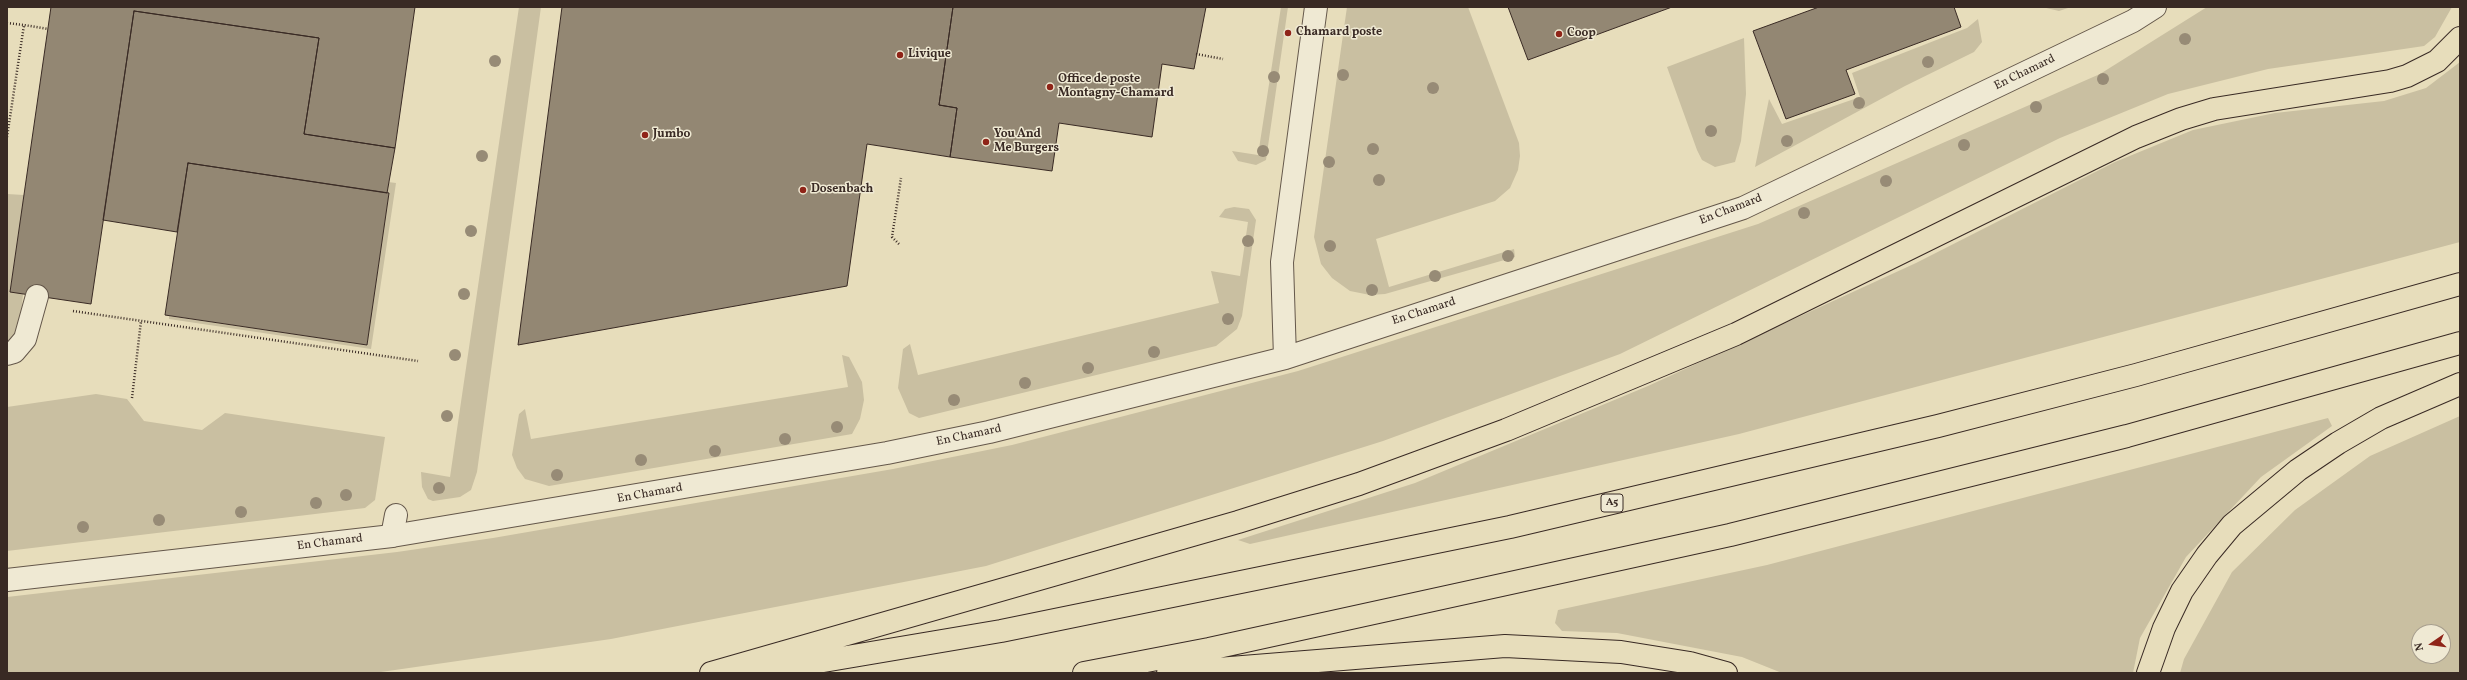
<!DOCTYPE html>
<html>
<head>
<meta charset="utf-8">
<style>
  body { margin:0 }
  #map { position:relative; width:2467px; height:680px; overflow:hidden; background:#e7ddbb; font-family:Vollkorn,serif }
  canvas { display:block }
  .frame { position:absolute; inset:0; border:8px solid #392a24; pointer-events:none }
  .north { position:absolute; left:2411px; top:624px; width:40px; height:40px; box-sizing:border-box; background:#efe9d3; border:1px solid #a69d8d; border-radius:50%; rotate:257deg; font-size:11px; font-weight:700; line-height:16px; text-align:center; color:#392a24 }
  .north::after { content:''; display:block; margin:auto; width:14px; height:18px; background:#8f2418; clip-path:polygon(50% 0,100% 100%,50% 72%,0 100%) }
</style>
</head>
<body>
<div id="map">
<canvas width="2467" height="680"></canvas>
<div class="frame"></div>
<div class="north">N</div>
</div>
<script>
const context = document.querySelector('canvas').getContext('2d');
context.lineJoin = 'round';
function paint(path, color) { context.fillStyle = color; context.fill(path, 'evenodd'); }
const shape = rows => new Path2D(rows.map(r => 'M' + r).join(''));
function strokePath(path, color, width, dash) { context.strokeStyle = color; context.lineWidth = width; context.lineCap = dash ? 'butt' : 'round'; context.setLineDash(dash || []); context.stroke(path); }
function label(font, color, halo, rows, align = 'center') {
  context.font = font + ' Vollkorn,serif'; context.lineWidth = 3; context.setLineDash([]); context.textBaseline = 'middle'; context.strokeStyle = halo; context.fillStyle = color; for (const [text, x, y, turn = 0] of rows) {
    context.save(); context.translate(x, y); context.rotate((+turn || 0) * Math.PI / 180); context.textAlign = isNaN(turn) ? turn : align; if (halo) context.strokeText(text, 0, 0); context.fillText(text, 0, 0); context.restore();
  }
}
paint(shape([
  [519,7,541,7,477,472,471,490,460,497,433,501,428,499,422,487,421,472,450,477],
  [1281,7,1288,7,1266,160,1256,165,1238,161,1232,151,1258,155],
  [1347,7,1468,7,1519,143,1520,156,1518,170,1510,188,1495,201,1376,239,1389,287,1514,249,1515,257,1385,294,1370,295,1350,291,1332,278,1321,264,1314,237],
  [2042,7,2071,7,2059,11],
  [2207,7,2452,7,2435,37,2424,46,2268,69,2168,94,2060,138,1620,354,1383,441,986,566,611,639,374,673,7,673,7,597,397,552,493,538,893,469,1012,445,1298,371,1758,224,2100,74],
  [1978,19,1982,42,1974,52,1905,86,1755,167,1769,99,1782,124,1860,97,1852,73,1967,28],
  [1744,38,1746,94,1741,141,1735,162,1715,167,1702,160,1697,150,1667,67],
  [2460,62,2460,242,1739,434,1250,544,1238,540,1415,483,1648,386,1916,263,2115,162,2193,130,2275,113,2384,101,2426,88],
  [388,182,396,183,371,349,169,319,169,316,367,345,389,193,387,193],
  [7,194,24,195,10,291,23,294,20,326,12,340,7,343],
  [1234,207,1249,209,1256,220,1242,316,1237,329,1216,346,919,418,909,413,898,388,903,349,910,344,918,375,1219,303,1211,271,1240,276,1242,263,1248,222,1219,217,1225,209],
  [842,355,849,357,862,382,864,400,860,419,852,434,549,486,525,479,517,468,512,455,519,414,525,409,531,439,848,387],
  [96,394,127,399,144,421,202,430,225,413,385,437,375,500,365,508,7,551,7,407],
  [2460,416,2460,673,2180,673,2184,659,2232,572,2295,510,2370,456],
  [2419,632,2443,632,2443,656,2419,656],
  [2328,418,2332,426,2261,477,2186,557,2140,638,2133,673,1782,673,1742,657,1617,633,1562,631,1555,623,1558,610,1767,565]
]), '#c9bfa1');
const building = shape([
  [51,7,415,7,395,148,304,134,319,38,134,11,91,304,10,292,51,7],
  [562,7,953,7,939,105,957,108,950,157,867,144,847,286,518,345,562,7],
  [953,7,1206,7,1194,69,1162,64,1152,137,1059,123,1052,171,950,157,957,108,939,105,953,7],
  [1508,7,1672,7,1528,60,1508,7],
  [1819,7,1954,7,1961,27,1846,70,1855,94,1786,119,1753,31,1819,7],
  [134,11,319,38,304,134,395,148,387,193,188,163,177,232,103,220,134,11],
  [188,163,389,193,367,345,165,315,188,163]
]);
paint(building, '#938773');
strokePath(building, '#392a24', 1);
const service = shape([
  [7,354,14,352,25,339,37,296],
  [392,536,396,515]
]);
const minor = shape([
  [1285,358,1282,262,1316,7],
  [7,580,392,536,887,453,989,432,1285,358,1743,208,2133,21,2155,7]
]);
const motorway = shape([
  [758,672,1001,631,1510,527,1938,426,2136,375,2460,284],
  [711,673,1238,522,1359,484,1506,430,1736,334,2136,137,2181,119,2214,109,2390,81,2407,76,2437,61,2460,38],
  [1084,673,1209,649,1730,535,2127,436,2460,343],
  [1168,673,1505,646,1621,652,1690,663,1726,673],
  [2148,673,2164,628,2182,591,2207,555,2232,525,2298,470,2338,443,2381,418,2460,384]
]);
strokePath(service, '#64574a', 24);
strokePath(minor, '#64574a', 24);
strokePath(motorway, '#392a24', 24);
strokePath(shape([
  [7,23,24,25],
  [1196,54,1223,59],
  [7,137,24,25,48,29],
  [899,244,892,237,901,178],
  [73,311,418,361],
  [132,398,141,321]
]), '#392a24', 2.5, [1, 2]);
strokePath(service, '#efe9d3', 22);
strokePath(minor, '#efe9d3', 22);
strokePath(motorway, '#e7ddbb', 22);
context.fillStyle = '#978b76';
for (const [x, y] of [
  [2185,39],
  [495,61],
  [1928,62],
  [1343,75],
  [1274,77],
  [2103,79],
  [1433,88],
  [1859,103],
  [2036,107],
  [1711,131],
  [1787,141],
  [1964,145],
  [1373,149],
  [1263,151],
  [482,156],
  [1329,162],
  [1379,180],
  [1886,181],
  [1804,213],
  [471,231],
  [1248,241],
  [1330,246],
  [1508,256],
  [1435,276],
  [1372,290],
  [464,294],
  [1228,319],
  [1154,352],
  [455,355],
  [1088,368],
  [1025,383],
  [954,400],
  [447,416],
  [837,427],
  [785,439],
  [715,451],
  [641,460],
  [557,475],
  [439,488],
  [346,495],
  [316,503],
  [241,512],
  [159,520],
  [83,527]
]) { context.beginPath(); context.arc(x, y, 6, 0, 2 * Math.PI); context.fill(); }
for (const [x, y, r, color] of [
  [1288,33,4,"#8f2418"],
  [1559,34,4,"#8f2418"],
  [900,55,4,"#8f2418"],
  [1050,87,4,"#8f2418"],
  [645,135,4,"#8f2418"],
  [986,142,4,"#8f2418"],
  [803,190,4,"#8f2418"]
]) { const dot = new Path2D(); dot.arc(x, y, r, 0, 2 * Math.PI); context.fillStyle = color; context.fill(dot); strokePath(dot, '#efe9d3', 1.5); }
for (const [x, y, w] of [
  [1612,503,22]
]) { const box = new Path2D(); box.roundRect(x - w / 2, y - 9, w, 18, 3); context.fillStyle = '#efe9d3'; context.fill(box); strokePath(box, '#392a24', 1); }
label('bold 11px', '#392a24', null, [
  ["A5",1612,503]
]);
label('bold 12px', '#392a24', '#efe9d3', [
  ["Chamard poste",1296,33],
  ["Coop",1567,34],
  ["Livique",908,55],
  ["Office de poste",1058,80],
  ["Montagny-Chamard",1058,94],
  ["Jumbo",653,135],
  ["You And",994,135],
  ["Me Burgers",994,149],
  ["Dosenbach",811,190]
], 'left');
label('12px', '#392a24', '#efe9d3', [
  ["En Chamard",2025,73,-26],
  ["En Chamard",1731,210,-21],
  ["En Chamard",1424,312,-18],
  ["En Chamard",969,436,-12],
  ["En Chamard",650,494,-10],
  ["En Chamard",330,543,-7]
]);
</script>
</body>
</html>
